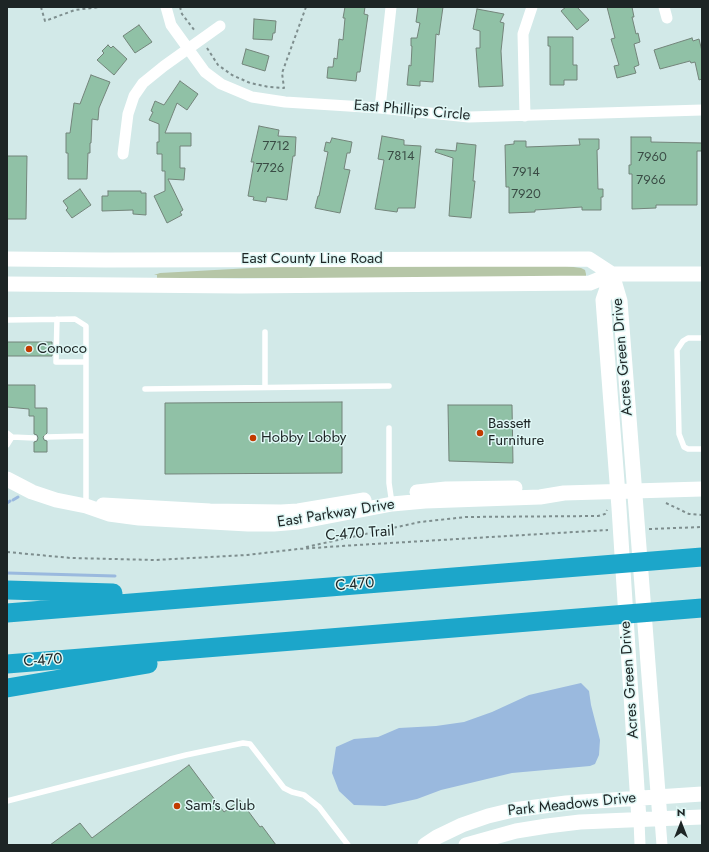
<!DOCTYPE html>
<html>
<head>
<meta charset="utf-8">
<style>
  body { margin:0 }
  #map { position:relative; width:709px; height:852px; overflow:hidden; background:#d2e9e8; font-family:Jost,sans-serif }
  canvas { display:block }
  .frame { position:absolute; inset:0; border:8px solid #1d2525; pointer-events:none }
  .north { position:absolute; left:661px; top:804px; width:40px; height:40px; -webkit-text-stroke:3px #dff7f5; paint-order:stroke; rotate:0deg; font-size:11px; font-weight:700; line-height:16px; text-align:center; color:#1d2525 }
  .north::after { content:''; display:block; margin:auto; width:14px; height:18px; background:#1d2525; clip-path:polygon(50% 0,100% 100%,50% 72%,0 100%) }
</style>
</head>
<body>
<div id="map">
<canvas width="709" height="852"></canvas>
<div class="frame"></div>
<div class="north">N</div>
</div>
<script>
const context = document.querySelector('canvas').getContext('2d');
context.lineJoin = 'round';
function paint(path, color) { context.fillStyle = color; context.fill(path, 'evenodd'); }
const shape = rows => new Path2D(rows.map(r => 'M' + r).join(''));
function strokePath(path, color, width, dash) { context.strokeStyle = color; context.lineWidth = width; context.lineCap = dash ? 'butt' : 'round'; context.setLineDash(dash || []); context.stroke(path); }
function label(font, color, halo, rows, align = 'center') {
  context.font = font + ' Jost,sans-serif'; context.lineWidth = 3; context.setLineDash([]); context.textBaseline = 'middle'; context.strokeStyle = halo; context.fillStyle = color; for (const [text, x, y, turn = 0] of rows) {
    context.save(); context.translate(x, y); context.rotate((+turn || 0) * Math.PI / 180); context.textAlign = isNaN(turn) ? turn : align; if (halo) context.strokeText(text, 0, 0); context.fillText(text, 0, 0); context.restore();
  }
}
paint(shape([
  [288,266,566,266,581,268,585,270,586,274,586,276,451,278,157,278,157,275,154,275,160,273]
]), '#b6c6a7');
paint(shape([
  [581,683,589,691,591,705,600,740,599,755,595,764,590,766,512,773,441,790,417,799,385,806,354,805,339,791,332,773,336,747,354,739,378,737,399,728,436,726,464,722,492,712,529,695]
]), '#9ab9de');
strokePath(shape([
  [13,500,18,497],
  [7,503,10,501],
  [7,573,115,576]
]), '#9ab9de', 3);
const building = shape([
  [345,7,365,7,364,14,368,15,360,72,357,72,356,81,327,78,328,67,333,67,334,58,337,59,339,39,343,40,345,18,343,18,345,7],
  [418,7,443,7,439,35,436,34,433,82,420,81,420,86,407,85,409,65,411,66,412,46,411,46,411,38,417,38,420,23,416,22,418,7],
  [566,7,577,7,589,20,577,30,561,11,566,7],
  [607,7,632,7,634,17,632,17,636,34,638,33,640,42,634,44,639,65,634,67,636,73,617,78,614,66,619,65,611,39,615,38,607,7],
  [477,9,504,14,500,22,504,23,501,51,503,86,479,87,476,48,480,48,480,31,473,29,477,9],
  [254,19,276,21,275,33,273,33,272,40,253,39,254,19],
  [139,25,152,42,135,53,123,36,139,25],
  [548,37,573,37,573,65,577,65,577,80,564,80,564,85,550,85,550,46,548,46,548,37],
  [692,38,693,41,699,39,702,51,702,79,699,80,695,62,691,63,690,61,660,69,654,50,692,38],
  [108,45,111,48,113,46,127,59,114,75,97,60,104,53,102,51,108,45],
  [246,49,269,56,265,71,242,64,246,49],
  [91,75,110,82,99,108,98,120,92,119,91,143,90,143,90,153,88,153,87,179,68,179,68,153,66,153,66,133,70,133,74,103,80,104,91,75],
  [180,81,198,94,187,110,177,103,165,133,191,133,191,146,180,146,180,168,185,168,184,180,168,179,183,210,180,212,182,215,167,223,154,196,165,191,165,171,162,171,162,154,157,154,157,142,159,142,159,124,149,120,153,112,151,111,155,101,164,105,180,81],
  [259,126,279,130,278,136,296,137,295,156,293,156,287,200,267,197,266,202,253,200,254,197,248,196,254,162,251,162,259,126],
  [382,136,404,140,404,145,421,146,415,208,398,208,397,212,375,209,384,160,378,159,382,136],
  [631,137,651,137,651,142,702,143,702,151,697,151,697,205,656,205,656,208,632,209,632,174,629,174,629,165,631,165,631,137],
  [332,138,352,142,350,153,347,153,344,169,350,170,340,213,315,208,318,196,319,196,328,152,324,151,326,142,330,143,332,138],
  [579,139,599,139,599,149,597,150,598,189,603,189,603,197,601,197,601,210,582,210,582,207,535,210,535,212,509,213,509,187,506,187,505,145,514,144,514,141,526,141,526,147,580,145,579,139],
  [457,143,476,145,473,181,475,181,471,218,449,216,453,158,435,152,436,149,456,151,457,143],
  [7,156,27,156,26,219,7,219,7,156],
  [80,189,91,205,72,218,66,210,68,208,63,201,80,189],
  [108,191,141,191,141,193,146,193,146,215,133,214,133,210,102,211,102,196,108,196,108,191],
  [7,342,52,342,52,356,7,356,7,342],
  [7,385,35,385,35,408,47,408,47,433,43,437,44,440,47,441,47,452,34,452,34,442,37,441,38,438,37,435,34,434,34,416,29,416,29,409,7,407,7,385],
  [342,402,342,473,165,474,165,403,342,402],
  [448,405,512,405,513,463,449,461,448,405],
  [189,765,224,812,240,800,260,827,262,826,276,845,50,845,80,823,92,838,189,765]
]);
paint(building, '#90c1a6');
strokePath(building, '#73847a', 1);
strokePath(shape([
  [41,7,45,21,75,10,100,7],
  [180,7,182,14,195,31],
  [207,48,218,65,232,75,250,83,269,87,284,88,282,73,306,7],
  [666,503,689,514,702,515],
  [649,529,702,527],
  [306,547,420,522,466,517,598,516,605,514,607,510],
  [7,552,71,558,155,560,247,555,298,549,357,545,608,530]
]), '#7e8e8e', 2, [3, 3]);
strokePath(shape([
  [57,319,56,362,86,362],
  [7,320,75,319,86,326,86,506],
  [702,338,688,338,683,341,677,350,679,434,684,447,688,449,702,449],
  [265,387,265,332],
  [145,389,389,386],
  [389,428,389,483,392,504],
  [7,433,12,437,34,438],
  [47,437,86,436],
  [7,445,12,437],
  [7,801,186,755,243,743,250,744,284,788,292,792,304,795,319,807,348,845]
]), '#fff', 5.5);
strokePath(shape([
  [166,7,171,25,205,72,221,84,252,97,285,102,380,108,469,117,702,110],
  [664,7,667,18],
  [380,108,391,7],
  [525,116,523,34,532,7],
  [123,154,128,114,134,96,143,83,164,66,220,26],
  [660,819,662,845],
  [639,820,640,845]
]), '#fff', 11);
strokePath(shape([
  [7,259,105,260,589,259,612,274],
  [612,274,603,300,619,508,639,820],
  [612,274,620,301,660,819],
  [7,284,240,286,590,283,612,274,702,274],
  [7,479,32,492,56,500,86,506,109,514,139,518,248,524,274,524,298,522,392,504,425,501,540,497,564,493,702,489],
  [417,492,446,489,515,488],
  [103,505,210,511,281,512,298,511,364,500],
  [425,845,437,837,462,825,488,816,513,810,566,803,702,794],
  [466,845,516,831,547,826,580,822,702,817]
]), '#fff', 15);
strokePath(shape([
  [7,590,113,593],
  [7,613,702,557],
  [7,664,702,608],
  [7,688,148,664]
]), '#1ca6ca', 19);
for (const [x, y, r, color] of [
  [29,349,4,"#c23b00"],
  [480,433,4,"#c23b00"],
  [253,438,4,"#c23b00"],
  [177,806,4,"#c23b00"]
]) { const dot = new Path2D(); dot.arc(x, y, r, 0, 2 * Math.PI); context.fillStyle = color; context.fill(dot); strokePath(dot, '#dff7f5', 1.5); }
label('13px', '#3a4c45', null, [
  ["7712",276,147],
  ["7814",401,157],
  ["7960",652,158],
  ["7726",270,169],
  ["7914",526,173],
  ["7966",651,181],
  ["7920",526,195]
]);
label('15px', '#1d2525', '#dff7f5', [
  ["East Phillips Circle",412,111,5],
  ["East County Line Road",312,259],
  ["Acres Green Drive",623,357,-95],
  ["East Parkway Drive",336,514,-9],
  ["C-470 Trail",360,534,-4],
  ["C-470",355,585,-5],
  ["C-470",43,661,-4],
  ["Acres Green Drive",630,680,-94],
  ["Park Meadows Drive",572,805,-6]
]);
label('15px', '#1d2525', '#dff7f5', [
  ["Conoco",37,349],
  ["Bassett",488,424],
  ["Furniture",488,441],
  ["Hobby Lobby",261,438],
  ["Sam's Club",185,806]
], 'left');
</script>
</body>
</html>
